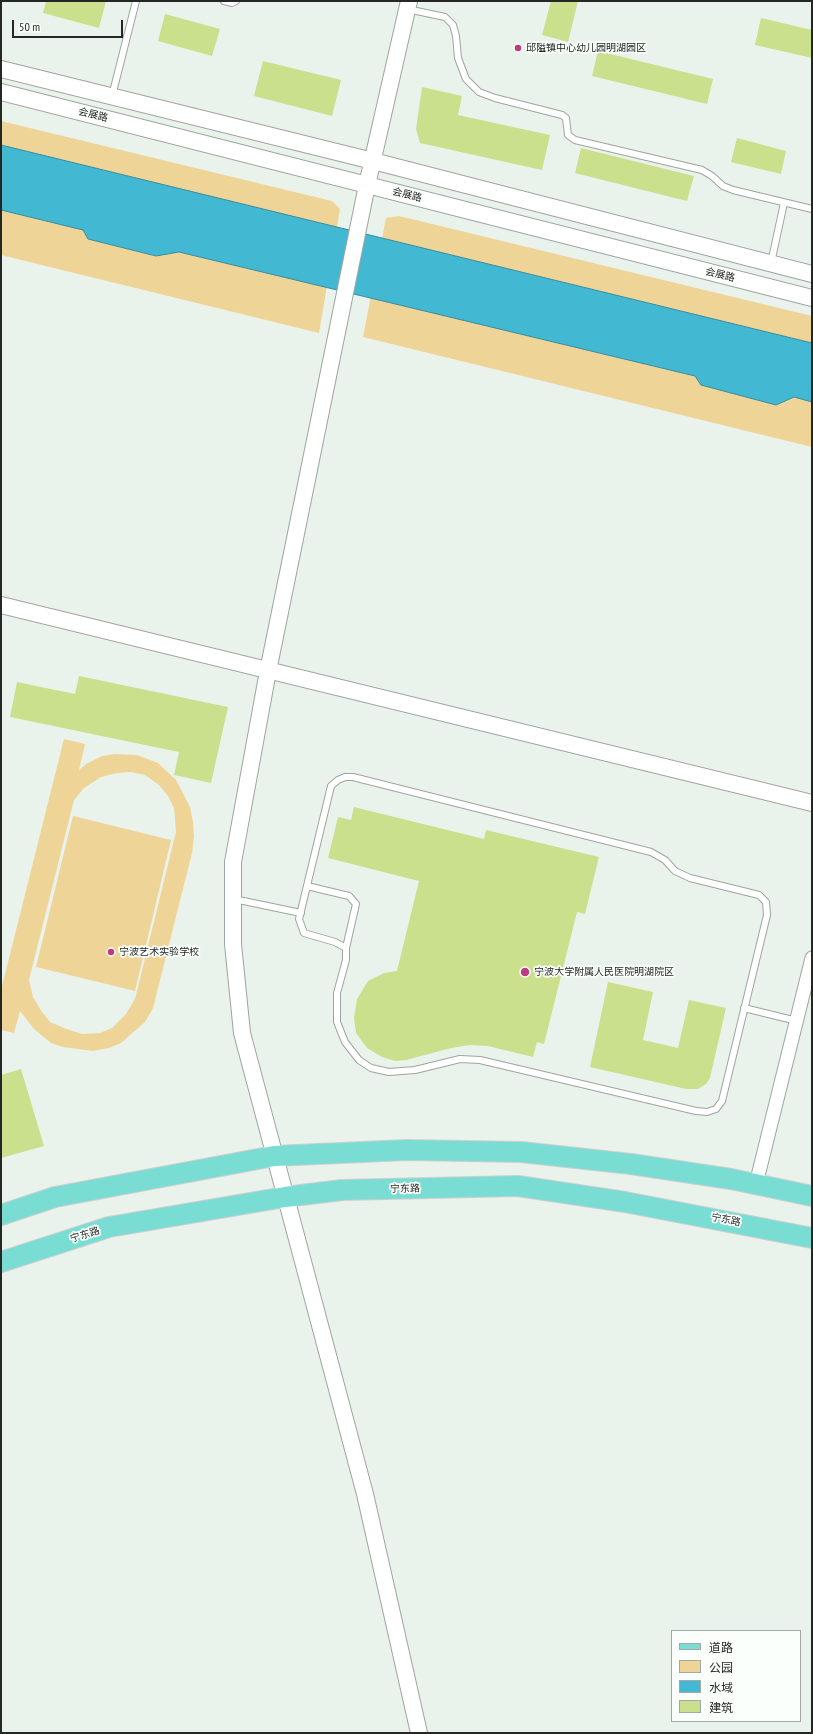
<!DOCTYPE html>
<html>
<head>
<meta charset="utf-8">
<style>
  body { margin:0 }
  #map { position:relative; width:813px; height:1734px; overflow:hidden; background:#eaf2ec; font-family:"PT Sans Narrow","Noto Sans SC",sans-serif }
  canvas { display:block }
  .frame { position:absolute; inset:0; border:2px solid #252725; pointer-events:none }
  .legend { position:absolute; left:671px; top:1630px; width:130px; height:92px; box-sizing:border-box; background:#fafffb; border:1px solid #a5a9a5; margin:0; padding:5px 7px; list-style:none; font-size:12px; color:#252725 }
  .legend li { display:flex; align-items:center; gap:8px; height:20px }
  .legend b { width:20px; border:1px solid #a5a9a5 }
  .scale { position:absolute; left:12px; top:20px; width:111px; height:18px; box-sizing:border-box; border:2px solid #252725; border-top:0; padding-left:5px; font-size:12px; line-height:14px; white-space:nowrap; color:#252725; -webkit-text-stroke:3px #fafffb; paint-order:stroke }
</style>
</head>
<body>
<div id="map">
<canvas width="813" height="1734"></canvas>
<div class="frame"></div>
<ul class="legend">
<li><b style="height:5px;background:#79ddd4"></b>道路</li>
<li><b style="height:11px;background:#eed597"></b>公园</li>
<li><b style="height:11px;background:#42b8d3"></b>水域</li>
<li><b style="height:11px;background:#cbe08d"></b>建筑</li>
</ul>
<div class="scale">50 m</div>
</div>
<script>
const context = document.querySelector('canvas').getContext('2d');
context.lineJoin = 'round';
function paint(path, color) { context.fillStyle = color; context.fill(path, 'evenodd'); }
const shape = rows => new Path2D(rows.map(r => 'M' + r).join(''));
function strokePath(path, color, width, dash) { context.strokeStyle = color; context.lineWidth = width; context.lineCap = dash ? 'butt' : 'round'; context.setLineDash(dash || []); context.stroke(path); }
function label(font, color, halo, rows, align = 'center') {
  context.font = font + ' "PT Sans Narrow","Noto Sans SC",sans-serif'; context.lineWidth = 3.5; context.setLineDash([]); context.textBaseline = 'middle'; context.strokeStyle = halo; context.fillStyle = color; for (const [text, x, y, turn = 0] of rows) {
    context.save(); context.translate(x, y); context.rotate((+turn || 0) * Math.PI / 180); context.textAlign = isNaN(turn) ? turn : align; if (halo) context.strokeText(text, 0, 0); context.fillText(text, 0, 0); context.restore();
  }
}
paint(shape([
  [1,121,332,201,340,209,319,333,1,255],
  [399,216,812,316,812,447,363,337,386,218],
  [64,739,85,744,79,770,86,764,102,756,115,754,137,755,158,763,176,780,190,807,193,822,194,836,192,853,153,1008,145,1022,121,1043,109,1048,93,1051,63,1047,51,1043,34,1029,20,1011,14,1033,1,1030,1,990],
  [131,772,145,775,159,785,168,796,174,808,176,832,135,999,126,1014,112,1028,100,1033,82,1034,64,1028,50,1022,42,1012,33,997,29,980,74,800,84,788,101,777,117,773],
  [73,816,171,840,135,991,36,967]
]), '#eed597');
const water = shape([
  [1,145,812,343,812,402,794,397,776,405,701,385,695,376,179,252,156,256,88,239,83,230,1,210,1,145]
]);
paint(water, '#42b8d3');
strokePath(water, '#398c9f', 1);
paint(shape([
  [46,1,106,1,99,28,43,13],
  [551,1,578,1,568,42,542,35],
  [165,14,220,29,212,56,158,41],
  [761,18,812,30,812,58,755,45],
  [598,51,713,79,707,104,592,76],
  [263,61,341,80,332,116,254,96],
  [422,87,462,96,458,115,550,135,542,170,420,143,416,129],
  [737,138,786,151,781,174,731,162],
  [581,148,694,176,687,201,575,173],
  [79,676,228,707,211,783,174,775,179,752,10,717,17,682,75,694],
  [354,807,484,839,486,830,599,857,585,914,577,912,544,1044,537,1042,533,1057,488,1046,470,1045,451,1048,406,1060,395,1061,382,1057,367,1048,356,1033,354,1018,357,999,368,981,384,973,397,971,419,881,328,858,338,817,351,820],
  [608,982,653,992,643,1040,678,1048,689,1000,726,1008,710,1078,706,1084,698,1089,686,1089,590,1067],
  [21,1069,44,1146,1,1158,1,1075]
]), '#cbe08d');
const service = shape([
  [224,1,232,3,236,1],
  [407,9,445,17,453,25,456,36,458,58,466,79,479,92,495,98,562,115,566,118,568,135,575,140,702,170,712,176,723,186,733,190,812,209],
  [112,96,136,1],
  [771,263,784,203],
  [345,777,353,777,651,852,665,860,675,871,690,878,759,895,766,902,767,915,722,1101,716,1109,707,1112,696,1111,480,1060,460,1059,415,1070,389,1072,371,1068,359,1060,345,1042,337,1022,337,993,346,960,346,948,335,942,304,933,299,919,331,786,338,780,345,777],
  [307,886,349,896,356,904,346,948],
  [234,899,301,913],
  [744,1008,797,1021]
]);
const minor = shape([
  [756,1184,812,958]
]);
const tertiary = shape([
  [409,1,367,185,268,671,233,862,233,944,242,1033,365,1494,419,1733],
  [1,69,373,161,812,274],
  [1,92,812,298],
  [1,605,812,803]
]);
const primary = shape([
  [1,1215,55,1197,274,1156,407,1150,521,1152,631,1164,731,1179,812,1196],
  [1,1262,109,1227,285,1197,342,1190,518,1186,625,1202,812,1238]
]);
strokePath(service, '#9ea59f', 8);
strokePath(minor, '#9ea59f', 15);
strokePath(tertiary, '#9ea59f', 18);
strokePath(primary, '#cfcfcf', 22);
strokePath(service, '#fff', 6);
strokePath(minor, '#fff', 13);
strokePath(tertiary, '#fff', 16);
strokePath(primary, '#79ddd4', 20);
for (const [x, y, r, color] of [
  [518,48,4,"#bf3a7e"],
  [111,952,4,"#bf3a7e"],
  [525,972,5,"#bf3a7e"]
]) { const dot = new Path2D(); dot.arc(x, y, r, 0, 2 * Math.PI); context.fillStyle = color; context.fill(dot); strokePath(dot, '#fafffb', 1.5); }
label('10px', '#252725', '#fafffb', [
  ["邱隘镇中心幼儿园明湖园区",526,48],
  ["宁波艺术实验学校",119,952],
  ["宁波大学附属人民医院明湖院区",534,972]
], 'left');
label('10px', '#252725', '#fafffb', [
  ["会展路",93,115,14],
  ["会展路",407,195,14],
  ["会展路",720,275,14],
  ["宁东路",405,1189,-1],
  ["宁东路",726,1220,11],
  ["宁东路",85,1235,-18]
]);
</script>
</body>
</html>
